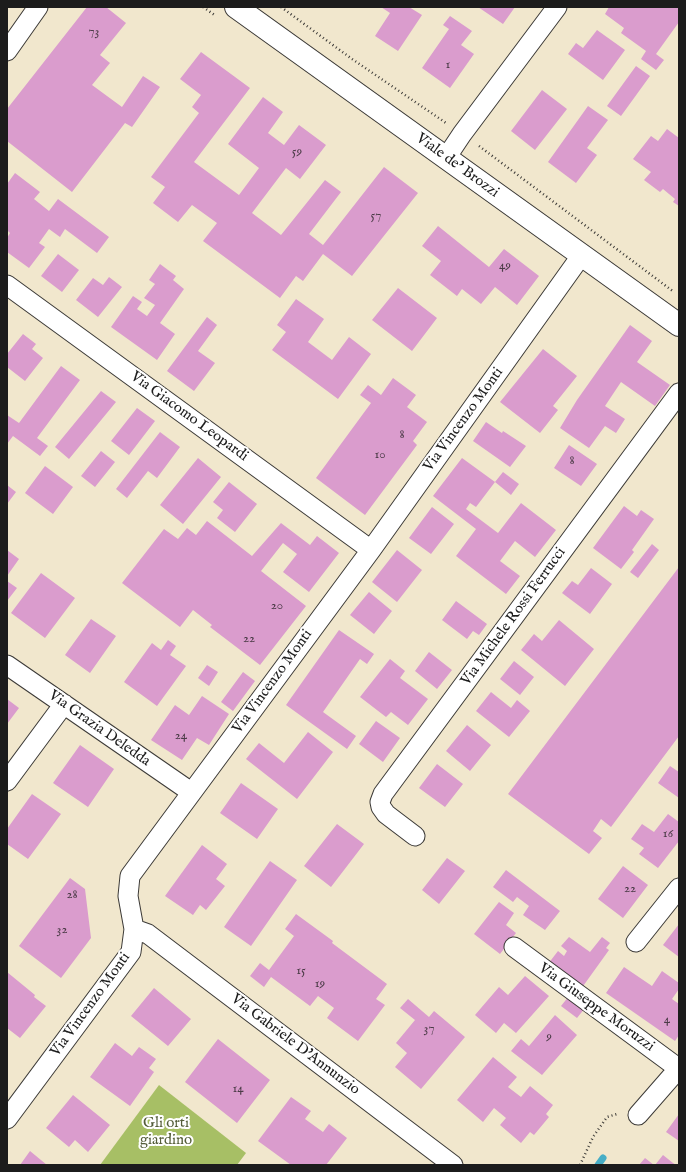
<!DOCTYPE html>
<html>
<head>
<meta charset="utf-8">
<style>
  body { margin:0 }
  #map { position:relative; width:686px; height:1172px; overflow:hidden; background:#f1e7cd; font-family:"IM FELL English",serif }
  canvas { display:block }
  .frame { position:absolute; inset:0; border:8px solid #1c1c1c; pointer-events:none }
</style>
</head>
<body>
<div id="map">
<canvas width="686" height="1172"></canvas>
<div class="frame"></div>
</div>
<script>
const context = document.querySelector('canvas').getContext('2d');
context.lineJoin = 'round';
function paint(path, color) { context.fillStyle = color; context.fill(path, 'evenodd'); }
const shape = rows => new Path2D(rows.map(r => 'M' + r).join(''));
function strokePath(path, color, width, dash) { context.strokeStyle = color; context.lineWidth = width; context.lineCap = dash ? 'butt' : 'round'; context.setLineDash(dash || []); context.stroke(path); }
function label(font, color, halo, rows, align = 'center') {
  context.font = font + ' "IM FELL English",serif'; context.lineWidth = 4; context.setLineDash([]); context.textBaseline = 'middle'; context.strokeStyle = halo; context.fillStyle = color; for (const [text, x, y, turn = 0] of rows) {
    context.save(); context.translate(x, y); context.rotate((+turn || 0) * Math.PI / 180); context.textAlign = isNaN(turn) ? turn : align; if (halo) context.strokeText(text, 0, 0); context.fillText(text, 0, 0); context.restore();
  }
}
paint(shape([
  [159,1085,246,1153,237,1165,100,1165]
]), '#a7bf65');
strokePath(shape([
  [598,1165,603,1158]
]), '#47aec6', 7);
paint(shape([
  [87,7,106,7,126,23,100,55,110,63,92,85,122,107,143,76,160,87,132,127,125,123,72,192,7,141,7,109],
  [381,7,409,7,422,15,398,51,375,36,390,13],
  [478,7,515,7,503,24],
  [609,7,679,7,679,22,656,54,664,60,656,70,641,59,646,51,621,33,624,28,605,14],
  [450,16,472,31,461,45,474,54,450,88,422,68,449,29,443,25],
  [597,30,625,50,603,80,568,54,576,43,583,48],
  [201,52,250,88,194,162,239,195,259,168,228,144,263,97,283,112,268,133,284,145,299,125,326,145,300,179,286,168,252,213,281,235,325,180,341,192,309,234,323,245,384,167,418,193,352,276,323,254,303,281,296,276,280,298,203,241,217,223,192,205,178,222,153,203,165,187,151,177,199,113,192,107,201,95,180,79],
  [636,66,650,76,621,116,607,106],
  [542,90,567,109,535,150,511,131],
  [588,106,608,120,587,148,597,155,576,183,548,162],
  [667,129,679,138,679,206,673,202,675,199,663,189,660,192,644,180,651,172,633,159,651,136,658,141],
  [15,173,40,192,34,199,49,211,58,199,109,237,97,253,65,229,60,237,49,229,39,243,45,247,29,268,7,252,7,238,10,233,7,230,7,184],
  [438,226,489,267,504,249,539,276,517,305,495,287,481,304,462,289,457,296,430,275,441,261,422,246],
  [58,254,79,270,62,292,41,276],
  [160,264,176,276,173,280,184,289,160,323,175,334,157,360,111,327,133,296,142,302,137,309,147,316,155,305,144,298,155,284,149,280],
  [109,277,122,287,98,317,76,300,93,278,103,285],
  [398,288,437,318,412,351,372,320],
  [296,299,324,319,308,342,332,360,349,337,371,354,338,399,272,350,286,332,277,325],
  [207,317,217,325,198,351,215,363,194,391,167,371],
  [630,325,652,341,637,362,670,385,655,406,621,382,605,406,625,419,616,433,605,426,589,448,560,428,577,400],
  [23,334,36,344,32,349,43,358,25,381,7,367,7,354],
  [543,349,577,376,553,406,558,410,540,433,500,402],
  [61,366,80,380,37,438,48,446,40,456,13,436,7,444,7,415,19,423],
  [393,378,416,395,407,407,427,422,413,441,417,445,365,515,316,478,371,403,360,395,368,385,381,395],
  [101,391,116,402,69,459,55,447],
  [137,408,155,421,129,455,111,441],
  [486,422,502,433,503,431,526,446,510,467,473,441],
  [160,432,180,447,157,478,148,471,127,498,116,489],
  [569,445,597,464,581,486,554,468],
  [101,451,115,462,95,487,81,476],
  [198,458,221,477,183,524,160,505],
  [462,458,495,482,503,472,519,484,511,495,495,482,476,507,470,503,466,509,498,533,521,503,556,530,535,557,515,541,500,561,520,576,506,594,456,556,476,529,433,496],
  [45,466,73,487,53,514,25,493],
  [229,482,257,504,235,532,217,518,223,510,213,502],
  [7,485,16,492,7,504],
  [624,506,637,516,641,510,654,519,632,550,634,552,621,569,593,548],
  [432,507,454,524,431,554,409,538],
  [207,521,252,556,281,523,310,545,317,536,339,553,309,592,283,572,297,554,283,543,261,571,306,606,260,665,210,627,212,625,193,610,180,627,122,583,164,529,178,539,187,528,196,535],
  [652,544,659,550,638,578,630,572],
  [7,550,19,559,7,576],
  [397,550,422,570,397,602,372,582],
  [679,567,679,736,611,827,601,819,593,831,602,838,589,854,508,794],
  [591,568,612,584,590,614,562,593,572,581,578,585],
  [41,573,75,598,45,638,11,613],
  [7,581,17,588,7,601],
  [369,592,392,611,374,634,350,615],
  [456,601,487,624,479,635,473,631,467,639,442,620],
  [91,619,116,636,90,673,65,655],
  [559,620,594,649,565,686,521,650,534,634,542,641],
  [339,630,374,654,367,664,360,659,323,712,356,736,347,749,286,705],
  [168,640,176,646,170,655,186,666,157,706,124,682,152,643,161,650],
  [429,652,452,670,437,689,415,671],
  [390,659,405,671,400,678,428,699,408,725,391,712,386,717,360,697],
  [514,661,534,677,520,695,500,679],
  [207,665,218,672,209,686,198,678],
  [243,672,255,681,233,711,221,702],
  [491,692,511,708,517,700,530,711,509,737,476,711],
  [202,696,229,714,209,745,197,738,182,760,151,740,175,705,189,715],
  [7,699,19,708,7,724],
  [376,721,400,738,383,762,359,744],
  [467,725,491,745,470,771,446,751],
  [308,732,333,752,297,799,246,759,259,743,284,763],
  [80,745,114,769,88,807,53,783],
  [437,764,463,784,445,807,419,788],
  [670,766,679,772,679,798,658,783],
  [241,783,278,809,257,839,220,813],
  [32,794,61,814,28,859,7,844,7,829],
  [668,814,679,822,679,841,658,868,639,854,644,848,631,839,642,824,654,832],
  [337,824,364,844,331,887,304,866],
  [202,845,227,864,216,879,225,886,206,910,200,905,193,915,165,896],
  [447,858,465,871,439,904,422,890],
  [270,861,297,880,251,946,224,927],
  [623,866,648,885,623,918,598,899],
  [506,870,560,911,545,930,523,915,529,906,517,897,513,902,493,887],
  [70,878,85,889,91,938,61,978,19,946],
  [499,902,514,913,506,925,516,933,500,954,474,934],
  [296,914,333,941,332,943,387,984,376,999,385,1005,358,1041,327,1018,334,1008,318,996,310,1006,271,977,264,987,250,976,260,963,269,970,294,936,285,929],
  [679,924,679,957,663,945],
  [569,937,590,952,602,937,610,943,606,948,609,950,581,989,548,964,558,951,564,956,567,951,561,946],
  [624,967,652,986,662,971,679,983,679,989,672,999,679,1004,679,1035,675,1041,606,993],
  [7,972,35,995,34,997,46,1006,20,1038,7,1028],
  [525,976,549,996,516,1033,504,1023,496,1033,475,1015,499,987,508,995],
  [154,988,191,1019,168,1046,131,1016],
  [569,996,585,1008,577,1018,561,1006],
  [408,999,429,1017,434,1011,465,1037,421,1089,395,1067,407,1053,396,1043,415,1020,400,1008],
  [555,1015,577,1035,542,1075,511,1051,521,1039,529,1046],
  [218,1039,270,1080,237,1123,185,1082],
  [115,1043,132,1056,139,1047,156,1059,149,1068,154,1072,130,1106,90,1077],
  [493,1057,517,1077,508,1087,521,1097,530,1086,553,1105,546,1114,549,1117,534,1135,530,1132,521,1143,500,1125,506,1118,494,1108,483,1122,457,1100],
  [73,1095,110,1125,88,1152,75,1140,69,1147,46,1128],
  [291,1097,311,1111,305,1119,323,1132,329,1124,347,1138,326,1165,291,1165,258,1141],
  [679,1114,679,1141,666,1132],
  [30,1151,47,1165,20,1165],
  [663,1155,673,1163,676,1165,655,1165],
  [645,1158,654,1165,639,1165]
]), '#da9ccd');
const street = shape([
  [7,51,38,7],
  [446,158,462,134,557,7],
  [7,285,371,550],
  [7,665,191,792],
  [7,781,64,704],
  [415,836,386,814,381,807,380,802,383,794,679,393],
  [134,929,148,934,453,1165],
  [636,942,679,888],
  [514,947,678,1068],
  [638,1115,679,1068],
  [7,1119,131,952,134,929,128,896,130,876,371,550,581,256]
]);
const secondary = shape([
  [236,7,679,325]
]);
strokePath(street, '#3c3a37', 21);
strokePath(secondary, '#3c3a37', 24);
strokePath(shape([
  [203,7,216,16],
  [281,7,352,59,446,123],
  [479,146,674,292],
  [580,1165,593,1137,607,1117,617,1114]
]), '#3c3a37', 2.5, [1, 3]);
strokePath(street, '#fff', 19);
strokePath(secondary, '#fff', 22);
label('13px', '#4c3c48', null, [
  ["73",94,32],
  ["1",448,65],
  ["59",297,152],
  ["57",376,216],
  ["49",505,266],
  ["8",402,435],
  ["10",380,455],
  ["8",572,461],
  ["20",277,606],
  ["22",249,639],
  ["24",181,736],
  ["16",668,834],
  ["22",630,889],
  ["28",72,895],
  ["32",62,930],
  ["15",301,971],
  ["19",320,984],
  ["4",667,1020],
  ["37",429,1029],
  ["9",549,1037],
  ["14",238,1089]
]);
label('15px', '#1c1c1c', '#fff', [
  ["Viale de' Brozzi",457,166,36],
  ["Via Giacomo Leopardi",189,417,36],
  ["Via Vincenzo Monti",464,420,-54],
  ["Via Michele Rossi Ferrucci",514,617,-54],
  ["Via Vincenzo Monti",273,682,-54],
  ["Via Grazia Deledda",99,729,35],
  ["Via Vincenzo Monti",91,1005,-54],
  ["Via Giuseppe Moruzzi",596,1008,36],
  ["Via Gabriele D'Annunzio",295,1045,37]
]);
label('15px', '#545d39', '#fff', [
  ["Gli orti",166,1124],
  ["giardino",166,1141]
]);
</script>
</body>
</html>
